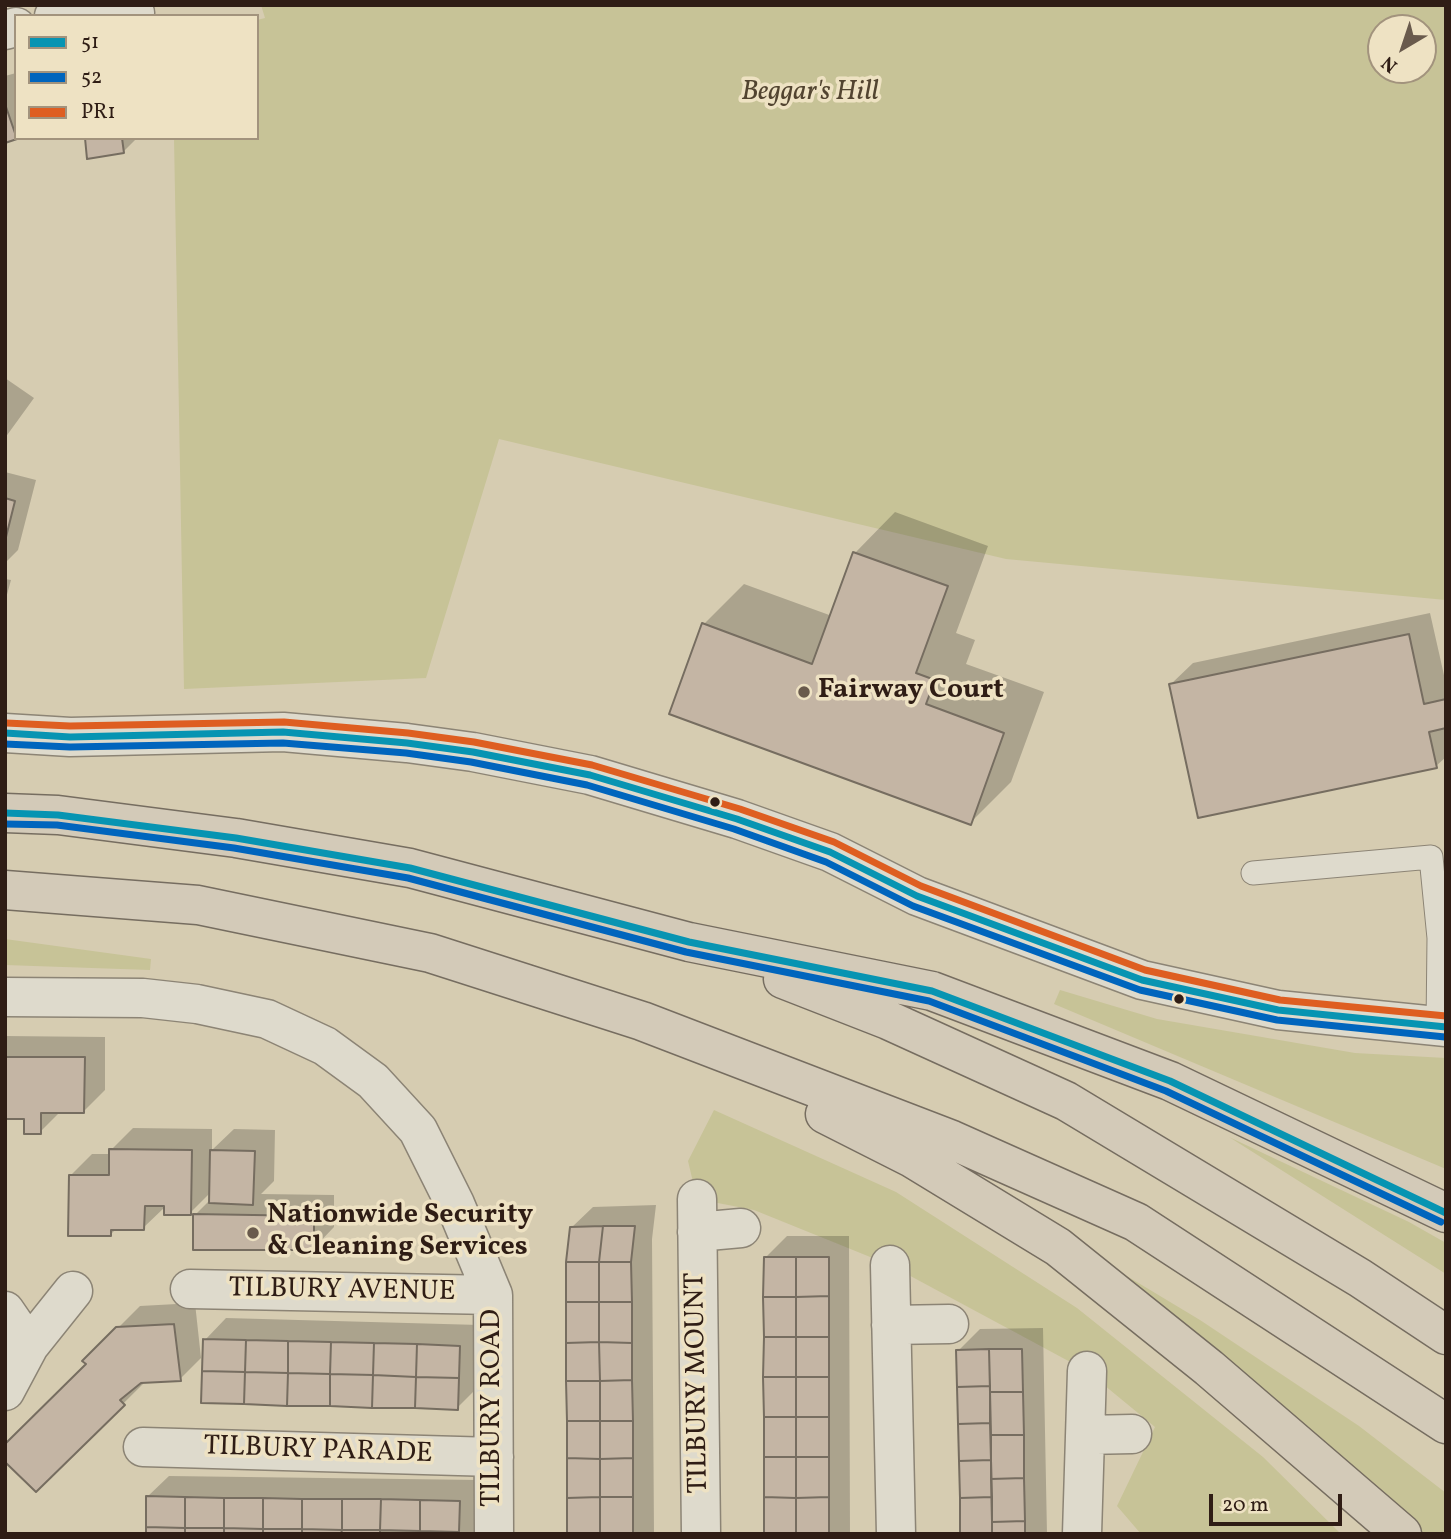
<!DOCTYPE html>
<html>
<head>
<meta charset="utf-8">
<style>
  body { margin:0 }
  #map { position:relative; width:1451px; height:1539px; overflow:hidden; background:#d6ccb1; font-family:Vollkorn,serif }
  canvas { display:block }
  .frame { position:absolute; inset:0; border:7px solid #2f1d15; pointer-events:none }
  .legend { position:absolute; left:14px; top:14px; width:245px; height:126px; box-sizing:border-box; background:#eee2c3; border:2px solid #a2937d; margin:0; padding:9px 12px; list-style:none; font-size:21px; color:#2f1d15 }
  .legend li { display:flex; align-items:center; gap:14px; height:35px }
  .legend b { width:35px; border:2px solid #a2937d }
  .north { position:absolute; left:1367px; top:14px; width:70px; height:70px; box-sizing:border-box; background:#eee2c3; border:2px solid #a2937d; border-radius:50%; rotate:219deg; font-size:19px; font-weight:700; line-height:28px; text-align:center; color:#2f1d15 }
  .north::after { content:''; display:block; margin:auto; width:24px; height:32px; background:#695a4c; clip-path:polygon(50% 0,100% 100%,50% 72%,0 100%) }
  .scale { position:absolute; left:1209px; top:1494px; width:133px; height:32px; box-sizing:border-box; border:4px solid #2f1d15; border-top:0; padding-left:9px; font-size:21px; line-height:24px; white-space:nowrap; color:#2f1d15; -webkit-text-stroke:5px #eee2c3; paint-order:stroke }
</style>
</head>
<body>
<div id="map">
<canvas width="1451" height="1539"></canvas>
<div class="frame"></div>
<ul class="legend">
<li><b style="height:9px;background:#0794b2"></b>51</li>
<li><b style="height:9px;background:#0065bd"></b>52</li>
<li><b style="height:9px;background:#de5e21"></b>PR1</li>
</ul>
<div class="north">N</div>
<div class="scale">20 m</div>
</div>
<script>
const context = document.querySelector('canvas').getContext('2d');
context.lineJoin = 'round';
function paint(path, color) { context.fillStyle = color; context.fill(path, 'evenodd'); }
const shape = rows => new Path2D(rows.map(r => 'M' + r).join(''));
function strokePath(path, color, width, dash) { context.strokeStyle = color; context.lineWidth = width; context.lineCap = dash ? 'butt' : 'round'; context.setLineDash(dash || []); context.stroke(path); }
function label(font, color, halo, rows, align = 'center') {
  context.font = font + ' Vollkorn,serif'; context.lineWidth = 7; context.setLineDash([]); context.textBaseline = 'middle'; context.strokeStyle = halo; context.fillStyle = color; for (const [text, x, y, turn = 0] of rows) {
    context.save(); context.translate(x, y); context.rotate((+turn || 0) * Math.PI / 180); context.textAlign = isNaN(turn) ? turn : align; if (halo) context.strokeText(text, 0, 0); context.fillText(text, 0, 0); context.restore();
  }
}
paint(shape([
  [261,5,1446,5,1446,600,1006,559,499,439,426,678,184,689,174,138,257,138,257,20,265,18],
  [1423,28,1423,70,1381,70,1381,28],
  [5,939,151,959,150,970,5,965],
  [1060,990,1157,1019,1355,1053,1446,1058,1446,1169,1054,1004],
  [714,1110,896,1192,1077,1308,1263,1457,1341,1534,1141,1534,1117,1506,1155,1427,1087,1371,890,1265,754,1210,697,1199,688,1161],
  [1229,1137,1409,1222,1446,1243,1446,1274],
  [1047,1228,1200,1320,1359,1426,1446,1493,1446,1534,1419,1534]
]), '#c7c397');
paint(shape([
  [16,73,16,138,5,142,5,76],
  [87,138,137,138,123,152],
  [5,378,34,398,5,438],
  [5,472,36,480,18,550,5,563],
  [895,512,988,546,956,633,975,640,966,664,1044,692,1011,782,970,823,704,624,744,584,832,616,855,553],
  [5,579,11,580,5,602],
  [1430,613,1446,684,1446,757,1436,766,1171,684,1193,663],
  [5,1036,105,1037,105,1090,84,1111,61,1111,40,1132,26,1118,5,1118],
  [133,1128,212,1129,212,1150,234,1129,275,1130,274,1181,261,1194,334,1195,334,1227,313,1249,195,1215,211,1199,211,1192,190,1213,166,1206,143,1228,117,1228,110,1235,71,1175,92,1154,111,1154,111,1150],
  [656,1205,652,1239,654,1534,569,1534,571,1228,593,1207],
  [787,1236,849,1236,850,1534,765,1534,765,1258],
  [195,1303,201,1358,180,1379,146,1381,36,1490,89,1364,85,1361,140,1306],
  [226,1318,480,1325,478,1387,457,1408,205,1340],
  [1043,1328,1047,1534,961,1534,958,1351,980,1329],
  [169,1476,480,1480,479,1534,147,1534,147,1497]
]), '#0003');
const building = shape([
  [5,104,17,139,5,143,5,104],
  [85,138,122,138,124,153,87,159,85,138],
  [5,498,15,501,6,537,5,537,5,498],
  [853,552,948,586,916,673,935,680,926,704,1004,733,971,825,669,714,702,623,812,664,853,552],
  [1409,634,1424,704,1446,699,1446,728,1429,732,1437,768,1198,818,1169,684,1409,634],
  [5,1057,85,1057,84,1113,41,1113,41,1134,24,1134,24,1119,5,1119,5,1057],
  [109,1149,192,1150,191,1215,164,1215,164,1206,145,1206,144,1230,111,1230,111,1236,68,1236,69,1175,109,1175,109,1149],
  [210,1150,255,1151,253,1205,209,1203,210,1150],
  [193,1214,314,1216,314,1250,193,1250,193,1214],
  [603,1226,635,1226,631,1262,599,1262,603,1226],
  [603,1226,599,1262,566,1262,570,1227,603,1226],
  [764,1257,796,1257,796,1297,763,1297,764,1257],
  [796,1257,829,1257,829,1296,796,1297,796,1257],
  [566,1262,599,1262,599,1302,566,1302,566,1262],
  [599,1262,631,1262,632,1302,599,1302,599,1262],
  [829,1296,829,1337,796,1337,796,1297,829,1296],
  [763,1297,796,1297,796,1337,764,1337,763,1297],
  [566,1302,599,1302,599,1342,566,1343,566,1302],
  [599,1302,632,1302,632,1343,599,1342,599,1302],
  [174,1324,181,1381,141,1383,120,1400,125,1405,36,1492,5,1462,5,1444,86,1364,82,1361,116,1327,174,1324],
  [764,1337,796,1337,796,1377,763,1377,764,1337],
  [796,1337,829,1337,829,1377,796,1377,796,1337],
  [203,1339,246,1340,245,1372,202,1371,203,1339],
  [246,1340,288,1341,288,1373,245,1372,246,1340],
  [288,1341,331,1342,330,1374,288,1373,288,1341],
  [331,1342,374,1343,373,1375,330,1374,331,1342],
  [599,1342,600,1381,566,1381,566,1343,599,1342],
  [599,1342,632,1343,632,1380,600,1381,599,1342],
  [374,1343,417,1344,416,1377,373,1375,374,1343],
  [417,1344,460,1346,459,1378,416,1377,417,1344],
  [989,1349,990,1386,957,1387,956,1350,989,1349],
  [989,1349,1022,1349,1023,1392,990,1392,989,1349],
  [202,1371,245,1372,244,1404,201,1403,202,1371],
  [245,1372,288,1373,287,1406,244,1404,245,1372],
  [288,1373,330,1374,330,1406,287,1406,288,1373],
  [330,1374,373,1375,372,1408,330,1406,330,1374],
  [373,1375,416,1377,415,1408,372,1408,373,1375],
  [416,1377,459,1378,458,1410,415,1408,416,1377],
  [763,1377,796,1377,796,1417,764,1417,763,1377],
  [796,1377,829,1377,829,1417,796,1417,796,1377],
  [632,1380,633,1421,600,1421,600,1381,632,1380],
  [566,1381,600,1381,600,1421,567,1421,566,1381],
  [990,1386,990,1423,958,1424,957,1387,990,1386],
  [990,1392,1023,1392,1024,1435,991,1435,990,1392],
  [764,1417,796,1417,796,1457,764,1457,764,1417],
  [796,1417,829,1417,829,1457,796,1457,796,1417],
  [567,1421,600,1421,600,1459,567,1458,567,1421],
  [600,1421,633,1421,633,1458,600,1459,600,1421],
  [990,1423,991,1460,959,1461,958,1424,990,1423],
  [991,1435,1024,1435,1024,1478,991,1479,991,1435],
  [764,1457,796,1457,796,1498,764,1497,764,1457],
  [796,1457,829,1457,829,1497,796,1498,796,1457],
  [567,1458,600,1459,600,1497,567,1498,567,1458],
  [633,1458,633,1497,600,1497,600,1459,633,1458],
  [991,1460,992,1497,960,1498,959,1461,991,1460],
  [1024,1478,1025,1521,992,1522,991,1479,1024,1478],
  [146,1496,185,1497,185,1528,146,1527,146,1496],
  [185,1497,224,1498,224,1528,185,1528,185,1497],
  [600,1497,600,1534,567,1534,567,1498,600,1497],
  [600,1497,633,1497,633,1534,600,1534,600,1497],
  [764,1497,796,1498,796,1534,764,1534,764,1497],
  [829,1497,829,1534,796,1534,796,1498,829,1497],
  [992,1497,992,1534,960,1534,960,1498,992,1497],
  [224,1498,263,1498,263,1529,224,1528,224,1498],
  [263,1498,302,1499,302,1529,263,1529,263,1498],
  [302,1499,342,1499,342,1530,302,1529,302,1499],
  [342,1499,381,1499,380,1530,342,1530,342,1499],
  [381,1499,420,1500,420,1531,380,1530,381,1499],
  [420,1500,460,1501,459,1532,420,1531,420,1500],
  [1025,1521,1025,1534,992,1534,992,1522,1025,1521],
  [146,1527,185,1528,185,1534,146,1534,146,1527],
  [185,1528,224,1528,224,1534,185,1534,185,1528],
  [224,1528,263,1529,263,1534,224,1534,224,1528],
  [263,1529,302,1529,302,1534,263,1534,263,1529],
  [302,1529,342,1530,341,1534,302,1534,302,1529],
  [342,1530,380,1530,380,1534,341,1534,342,1530]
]);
paint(building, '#c4b5a4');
strokePath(building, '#766d60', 2);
const service = shape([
  [1253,873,1431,857,1439,938,1438,1027]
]);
const minor = shape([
  [54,16,135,13],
  [5,30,16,27],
  [5,997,143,998,197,1004,267,1019,325,1046,373,1081,418,1130,455,1204,493,1295,494,1534],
  [697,1199,701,1534],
  [697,1232,741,1228],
  [890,1265,896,1534],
  [190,1289,493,1295],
  [5,1311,29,1346,5,1391],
  [891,1325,949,1324],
  [29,1346,73,1291],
  [1085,1435,1132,1434],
  [143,1447,494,1457],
  [1082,1534,1087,1371]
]);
const tertiary = shape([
  [5,733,70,737,283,732,407,743,473,752,590,775,737,819,830,852,917,896,1142,980,1278,1010,1446,1027]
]);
const motorway = shape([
  [5,813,58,815,236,838,410,868,689,942,932,991,1170,1081,1446,1213],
  [5,890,198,905,430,953,642,1021,952,1140,1136,1222,1446,1424],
  [783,979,888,1020,1066,1101,1360,1278,1446,1335],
  [825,1114,912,1158,1058,1247,1209,1368,1402,1534]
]);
strokePath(service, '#8c8475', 25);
strokePath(minor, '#8c8475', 41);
strokePath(tertiary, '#8c8475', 41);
strokePath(motorway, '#766d60', 41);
strokePath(service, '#dedacc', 23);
strokePath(minor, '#dedacc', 38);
strokePath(tertiary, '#dedacc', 38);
strokePath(motorway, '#d3cab8', 38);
strokePath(shape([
  [5,733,70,737,283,732,407,743,473,752,590,775,737,819,830,852,917,896,1142,980,1278,1010,1446,1027],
  [5,813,58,815,236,838,410,868,689,942,932,991,1170,1081,1446,1213]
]), '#0794b2', 7);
strokePath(shape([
  [5,744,70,747,283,743,406,753,471,762,587,785,734,829,826,862,913,906,1140,990,1277,1020,1445,1037],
  [5,824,57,825,234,848,408,878,686,952,929,1001,1166,1091,1441,1222]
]), '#0065bd', 7);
strokePath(shape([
  [6,723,70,726,284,722,408,733,474,742,592,765,740,809,834,842,921,886,1145,970,1280,1000,1446,1016]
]), '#de5e21', 7);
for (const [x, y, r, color] of [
  [804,692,7,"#695a4c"],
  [715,802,6,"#2f1d15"],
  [1179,999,6,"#2f1d15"],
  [253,1233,7,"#695a4c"]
]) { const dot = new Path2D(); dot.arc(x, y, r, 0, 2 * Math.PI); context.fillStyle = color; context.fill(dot); strokePath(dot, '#eee2c3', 2.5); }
label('italic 28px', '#524430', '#eee2c3', [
  ["Beggar's Hill",810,94]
]);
label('bold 28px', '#2f1d15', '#eee2c3', [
  ["Fairway Court",818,692],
  ["Nationwide Security",267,1217],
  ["& Cleaning Services",267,1249]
], 'left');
label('28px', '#2f1d15', '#eee2c3', [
  ["TILBURY AVENUE",342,1292,1],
  ["TILBURY MOUNT",699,1383,-91],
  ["TILBURY ROAD",494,1408,-90],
  ["TILBURY PARADE",318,1452,2]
]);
</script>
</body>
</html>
